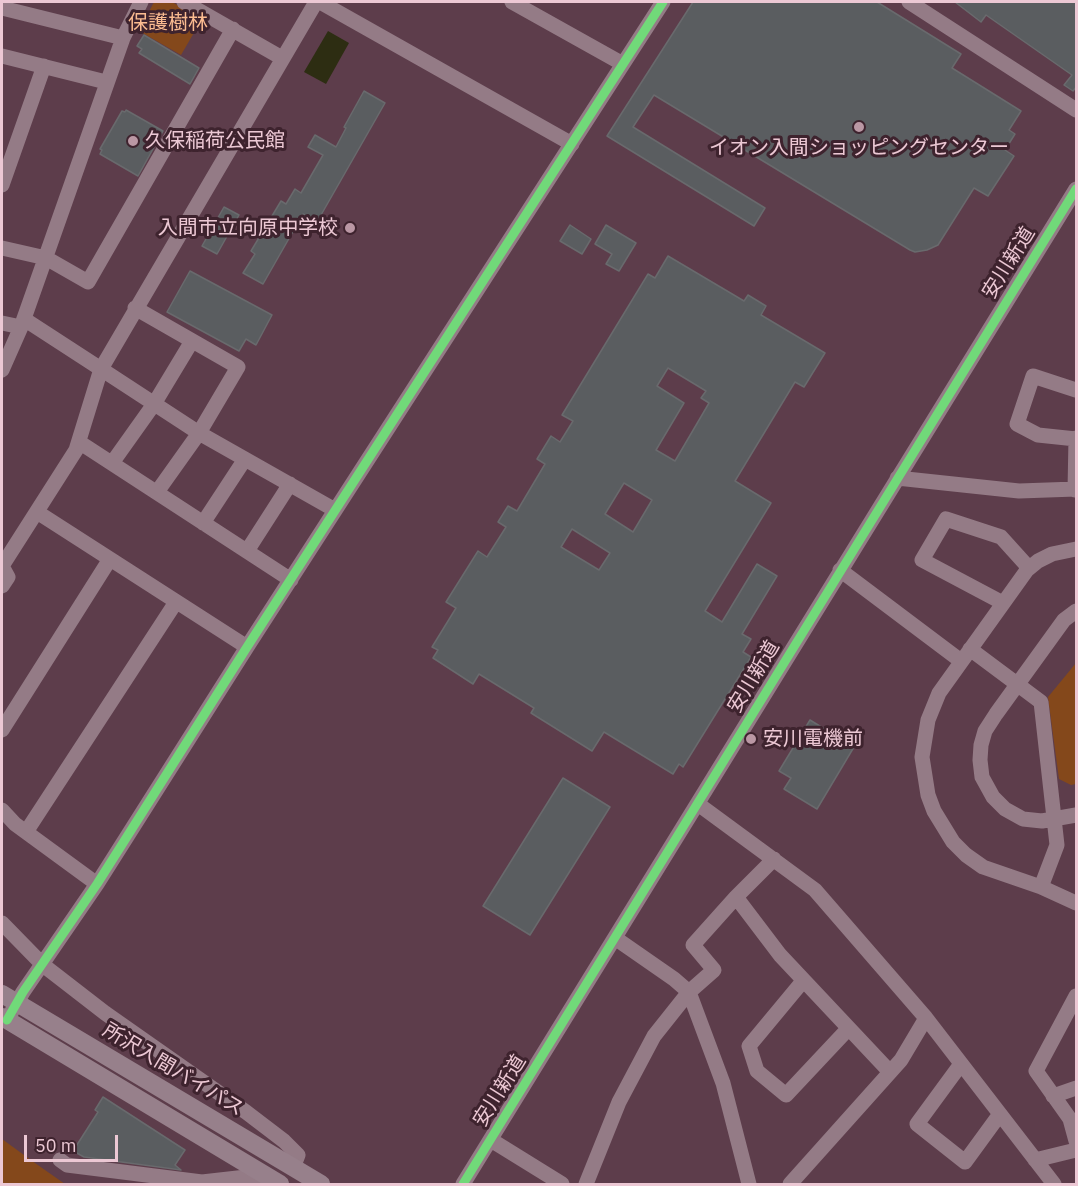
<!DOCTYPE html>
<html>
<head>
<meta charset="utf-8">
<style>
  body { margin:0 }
  #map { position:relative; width:1078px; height:1186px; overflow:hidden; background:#5d3d4b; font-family:"IBM Plex Sans",sans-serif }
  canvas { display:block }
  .frame { position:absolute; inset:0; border:3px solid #ecc8d4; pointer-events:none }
  .scale { position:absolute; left:24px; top:1135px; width:94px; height:27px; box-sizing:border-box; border:3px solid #ecc8d4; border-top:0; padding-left:8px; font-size:18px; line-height:21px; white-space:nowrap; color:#ecc8d4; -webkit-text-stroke:4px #3e232e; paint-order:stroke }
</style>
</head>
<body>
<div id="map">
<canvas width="1078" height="1186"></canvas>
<div class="frame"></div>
<div class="scale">50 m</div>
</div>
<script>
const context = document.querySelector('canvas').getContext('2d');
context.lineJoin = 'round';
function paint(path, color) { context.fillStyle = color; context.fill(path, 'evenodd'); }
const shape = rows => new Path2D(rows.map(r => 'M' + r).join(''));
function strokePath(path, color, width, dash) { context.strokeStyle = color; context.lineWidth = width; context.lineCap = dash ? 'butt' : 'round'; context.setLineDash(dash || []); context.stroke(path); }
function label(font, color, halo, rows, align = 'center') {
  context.font = font + ' "IBM Plex Sans","Noto Sans JP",sans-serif'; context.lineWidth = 6; context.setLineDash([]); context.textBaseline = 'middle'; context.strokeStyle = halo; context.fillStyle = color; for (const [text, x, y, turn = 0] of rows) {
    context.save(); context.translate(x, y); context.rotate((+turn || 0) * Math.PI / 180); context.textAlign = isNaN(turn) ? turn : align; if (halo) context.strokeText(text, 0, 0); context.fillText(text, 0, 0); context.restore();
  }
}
paint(shape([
  [154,2,172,2,202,19,181,55,139,31],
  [1076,663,1076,784,1071,785,1059,779,1048,697],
  [2,1139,35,1163,65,1184,2,1184]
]), '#84481b');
paint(shape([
  [328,31,349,43,326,84,304,72]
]), '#2d2d12');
const building = shape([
  [693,2,877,2,961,54,952,68,1021,111,1009,130,1015,134,1005,150,1014,156,988,196,974,188,938,245,927,250,915,252,910,250,654,95,633,127,765,208,754,226,607,136,693,2],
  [955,2,1077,2,1077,86,1073,91,1064,85,1072,75,986,15,981,22,955,2],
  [144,35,199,68,190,84,139,53,142,49,137,46,144,35],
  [364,91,385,103,317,222,303,214,263,284,243,273,255,254,251,251,281,201,286,204,295,189,301,193,323,155,308,147,315,135,336,147,346,128,344,127,364,91],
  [126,110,163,131,138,176,100,154,102,150,100,149,122,111,125,112,126,110],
  [224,207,239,215,217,254,202,246,224,207],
  [570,225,591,239,582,254,560,241,570,225],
  [606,225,636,243,619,271,606,264,612,254,595,244,606,225],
  [668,256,744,301,748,295,766,306,761,315,825,353,804,387,795,382,735,481,771,503,705,611,722,622,757,564,777,576,742,634,751,639,743,652,751,657,683,767,679,764,673,774,604,732,592,751,531,713,534,708,479,674,473,684,433,658,438,650,432,647,456,608,446,602,478,551,487,557,506,527,498,522,508,506,517,511,545,464,537,459,551,436,560,442,573,421,562,415,648,274,655,278,668,256],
  [668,368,706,391,701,398,709,403,675,461,656,450,684,403,657,386,668,368],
  [624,483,652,500,633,532,605,514,624,483],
  [572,529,610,553,599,570,561,547,572,529],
  [190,271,272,315,256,345,246,339,239,351,167,312,190,271],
  [810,720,854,747,817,809,784,789,791,778,779,771,810,720],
  [563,778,610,807,530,935,483,906,563,778],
  [103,1097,185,1150,175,1165,181,1170,84,1157,73,1151,98,1112,95,1110,103,1097]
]);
paint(building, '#5a5d60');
strokePath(building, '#696a6d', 1.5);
strokePath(shape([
  [184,2,282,58],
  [320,2,572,144],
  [512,2,623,64],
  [909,2,1076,110],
  [2,8,123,38],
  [2,56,106,82],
  [2,185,44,66],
  [2,248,46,258,88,282,233,29],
  [135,308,238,367,199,433,157,492],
  [24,319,101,369,316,2],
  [2,323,21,327],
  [2,370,21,327,123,38,141,2],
  [1076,439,1038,435,1017,424,1033,376,1076,390],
  [79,442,291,580],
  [112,463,154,404,192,341],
  [897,478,1019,491,1076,489],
  [1075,490,1076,438],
  [37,512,247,647],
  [203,523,245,459],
  [1076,549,1052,554,1038,561,1027,570,939,693,928,720,922,757,928,795,934,811,953,842,966,855,983,867,1041,887,1076,903],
  [247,551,290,484],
  [2,566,76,450,101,369,199,433,335,510],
  [2,566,8,577,2,586],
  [840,570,961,661],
  [1003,603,922,560,946,519,1001,537,1029,568],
  [1076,611,1064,620,996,714,985,731,981,745,980,760,982,777,993,797,1005,809,1023,819,1042,821,1076,815],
  [970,649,1041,702,1057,845,1041,887],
  [2,730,110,559],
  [698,804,815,890,926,1018,1054,1184],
  [2,810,15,824,97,884],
  [26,832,176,602],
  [736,897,780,955,890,1072],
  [2,923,43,965,105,1013,246,1112,284,1141,298,1155,293,1168],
  [615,938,674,979,689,992,723,1083,749,1184],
  [803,981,749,1046,757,1071,786,1095,848,1029],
  [1076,996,1036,1071,1070,1119,1076,1141],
  [11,1013,23,992,97,884,247,647,663,2],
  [961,1064,917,1124,965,1162,1000,1114],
  [1053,1096,1076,1088],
  [491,1140,562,1184],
  [60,1160,67,1165,202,1182,264,1175],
  [1035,1160,1076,1150],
  [463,1184,1076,189],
  [586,1184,619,1102,654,1036,689,992,714,970,693,945,736,897,774,859],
  [790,1184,901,1060,926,1018]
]), '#947b86', 15);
strokePath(shape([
  [2,994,321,1184],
  [2,1017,280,1184]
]), '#97808b', 18);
strokePath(shape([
  [7,1020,23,992,97,884,247,647,663,2],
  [463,1184,1076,189]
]), '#71d979', 9);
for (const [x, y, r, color] of [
  [859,127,6,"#ba97a4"],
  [133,141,6,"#ba97a4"],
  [350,228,6,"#ba97a4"],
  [751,739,6,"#ba97a4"]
]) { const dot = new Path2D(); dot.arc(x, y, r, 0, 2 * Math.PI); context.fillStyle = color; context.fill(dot); strokePath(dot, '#3e232e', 2); }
label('20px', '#fbbc91', '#3e232e', [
  ["保護樹林",168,23]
]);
label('20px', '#ecc8d4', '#3e232e', [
  ["久保稲荷公民館",145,141],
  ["イオン入間ショッピングセンター",859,148,"center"],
  ["入間市立向原中学校",338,228,"right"],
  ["安川電機前",763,739]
], 'left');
label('20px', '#ecc8d4', '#3e232e', [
  ["安川新道",1009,263,-58],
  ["安川新道",754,677,-59],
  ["所沢入間バイパス",173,1070,31],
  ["安川新道",500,1091,-58]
]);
</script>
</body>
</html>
